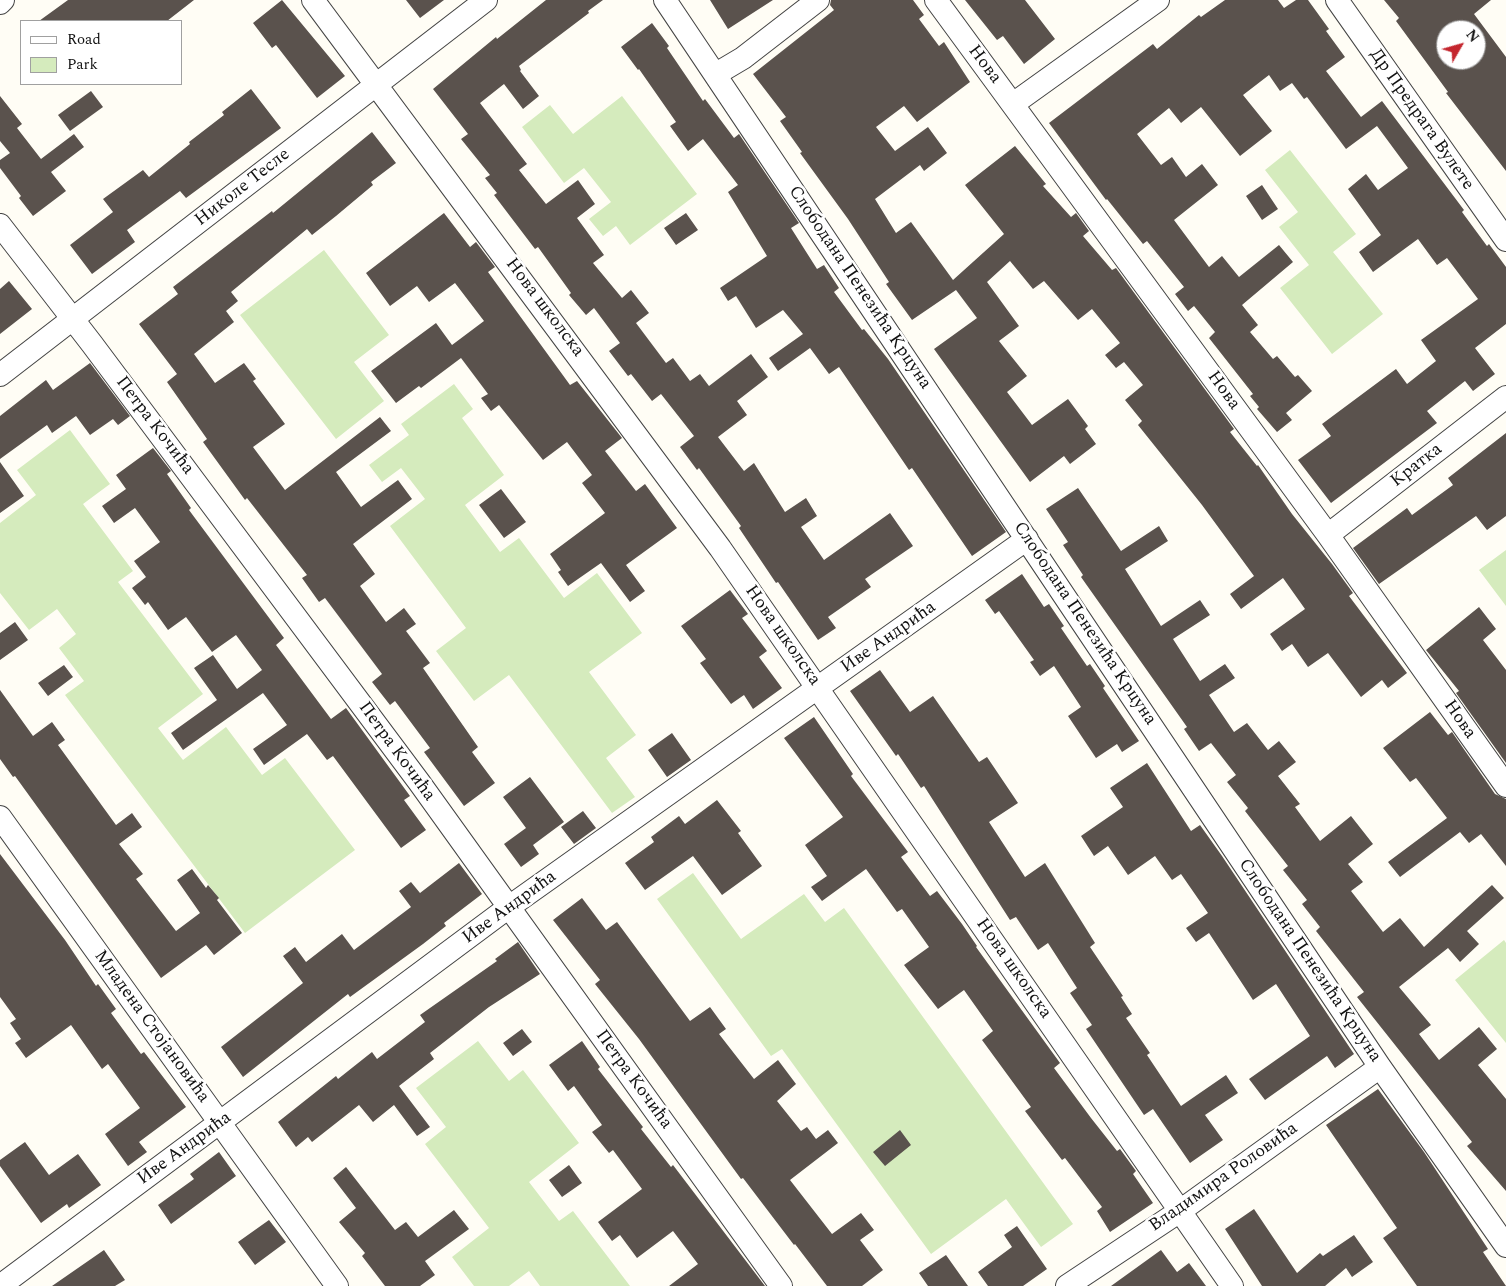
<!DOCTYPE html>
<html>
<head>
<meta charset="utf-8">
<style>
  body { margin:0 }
  #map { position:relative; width:1506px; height:1286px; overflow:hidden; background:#fffdf5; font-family:Spectral,serif }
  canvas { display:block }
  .legend { position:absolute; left:20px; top:20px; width:162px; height:65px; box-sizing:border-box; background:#fff; border:1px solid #a0a0a0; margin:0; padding:6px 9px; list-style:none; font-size:15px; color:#111 }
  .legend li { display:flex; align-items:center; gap:10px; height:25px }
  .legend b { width:25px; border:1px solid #a0a0a0 }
  .north { position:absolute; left:1436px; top:20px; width:50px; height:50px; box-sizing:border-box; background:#fff; border:1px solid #a0a0a0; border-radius:50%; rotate:52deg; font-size:14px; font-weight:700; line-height:20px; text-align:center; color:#111 }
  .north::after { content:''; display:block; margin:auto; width:18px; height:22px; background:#c4262e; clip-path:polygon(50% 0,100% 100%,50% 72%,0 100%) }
</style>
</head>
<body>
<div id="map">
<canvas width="1506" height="1286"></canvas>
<ul class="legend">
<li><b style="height:6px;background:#fff"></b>Road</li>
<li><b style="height:14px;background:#d5ebbd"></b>Park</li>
</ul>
<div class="north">N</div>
</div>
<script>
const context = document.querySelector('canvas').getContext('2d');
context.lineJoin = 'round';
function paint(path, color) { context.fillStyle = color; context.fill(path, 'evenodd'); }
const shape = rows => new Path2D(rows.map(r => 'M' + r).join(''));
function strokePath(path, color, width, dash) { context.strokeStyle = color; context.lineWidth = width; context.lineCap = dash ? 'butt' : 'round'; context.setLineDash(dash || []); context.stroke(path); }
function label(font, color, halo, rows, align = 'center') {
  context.font = font + ' Spectral,serif'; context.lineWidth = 5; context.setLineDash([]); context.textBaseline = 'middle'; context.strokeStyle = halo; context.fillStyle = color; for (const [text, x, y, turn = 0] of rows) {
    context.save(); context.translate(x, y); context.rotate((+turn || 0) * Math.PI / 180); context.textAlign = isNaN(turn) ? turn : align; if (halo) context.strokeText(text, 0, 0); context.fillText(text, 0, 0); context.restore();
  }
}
paint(shape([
  [622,96,697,194,630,245,616,226,603,236,589,219,611,202,584,168,564,183,522,127,550,105,573,134],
  [1290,150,1356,234,1333,252,1383,314,1332,354,1280,288,1309,265,1279,227,1298,212,1265,170],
  [324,250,389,335,354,362,384,401,336,439,240,315],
  [454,384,473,409,462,418,504,475,465,505,500,552,519,538,564,598,597,573,642,633,589,672,636,735,606,758,635,797,612,813,509,675,474,701,436,651,466,628,390,526,425,499,401,468,382,482,369,465,409,435,401,424],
  [70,430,110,484,83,504,133,571,118,582,203,694,158,728,183,760,226,727,262,775,285,758,355,850,245,933,65,695,84,681,59,648,76,634,57,609,29,630,0,593,0,523,36,495,17,470],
  [1506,550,1506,606,1479,570],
  [693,873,741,939,804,894,825,922,844,908,1073,1224,1041,1247,1006,1199,931,1254,782,1049,771,1056,657,899],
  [1504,940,1506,943,1506,1043,1455,980],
  [478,1041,509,1081,523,1070,579,1143,529,1182,559,1221,573,1211,630,1286,540,1286,529,1271,509,1286,474,1286,452,1257,489,1228,425,1144,446,1127,416,1088]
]), '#d5ebbd');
paint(shape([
  [68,0,194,0,167,21,39,21],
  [282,0,345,76,317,98,276,45,272,48,253,23],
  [406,0,444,0,420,18],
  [546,0,603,0,588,11,589,13,519,66,521,70,520,71,539,96,523,109,504,84,480,103,527,164,519,170,546,204,578,180,595,204,577,218,604,255,593,263,622,298,631,290,649,313,636,323,666,363,673,358,690,381,700,374,709,386,751,354,768,377,737,401,747,415,718,437,744,471,754,463,785,512,806,498,817,516,801,527,824,560,890,513,913,546,865,579,871,587,828,617,836,628,818,640,778,582,776,583,739,528,741,526,699,468,697,470,680,447,694,436,661,394,652,401,631,374,628,376,609,351,620,343,594,308,586,315,569,295,571,293,538,247,535,249,494,195,497,193,485,178,490,175,461,139,468,134,433,89,496,37,497,39],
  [710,0,773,0,728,29],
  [831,0,913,0,924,15,919,19,939,46,944,42,970,82,917,122,904,106,876,127,895,151,928,127,947,153,924,171,920,165,875,199,896,233,911,222,953,280,1004,234,965,185,1015,146,1046,184,1043,186,1071,217,1076,213,1089,231,1083,236,1112,270,1116,268,1234,429,1230,432,1257,466,1258,465,1292,514,1332,564,1353,593,1349,596,1407,673,1388,688,1382,680,1361,697,1328,653,1308,667,1292,644,1282,651,1270,634,1305,609,1283,578,1241,609,1230,594,1254,576,1202,505,1138,425,1142,421,1125,400,1143,385,1124,362,1116,368,1105,355,1120,343,1092,309,1078,320,1044,281,1033,289,1010,261,987,282,1019,326,999,341,1027,376,1007,392,1032,425,1068,399,1088,426,1085,429,1096,444,1070,464,1064,456,1030,482,934,349,977,318,956,290,912,320,886,284,889,282,848,219,800,153,802,152,780,121,786,117,753,74,834,10,830,5],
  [965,0,1025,0,1055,39,1024,64,1003,36,997,40],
  [1225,0,1278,0,1284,8,1296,0,1308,0,1329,29,1326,31,1345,57,1326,71,1361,117,1382,101,1464,210,1462,212,1487,246,1489,244,1506,267,1506,324,1475,348,1495,374,1473,391,1465,381,1427,411,1437,423,1331,503,1298,460,1331,436,1322,424,1396,369,1407,384,1436,361,1421,340,1478,299,1447,258,1437,265,1418,239,1373,272,1359,252,1381,235,1348,189,1366,174,1378,190,1408,168,1377,126,1346,149,1307,97,1304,99,1292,83,1280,91,1269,75,1243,95,1272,131,1240,156,1201,107,1181,123,1169,108,1137,134,1161,165,1172,157,1186,177,1202,164,1218,185,1174,220,1209,267,1222,256,1239,277,1279,245,1293,262,1242,305,1258,325,1250,332,1273,359,1277,356,1295,377,1298,375,1312,391,1286,413,1292,420,1277,432,1257,409,1259,407,1250,396,1253,394,1209,338,1215,332,1194,306,1188,311,1175,294,1184,287,1147,241,1143,244,1107,199,1106,200,1049,123,1153,44,1157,49,1199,15,1201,17],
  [1384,0,1491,0,1474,14,1506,57,1506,171,1446,93,1448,92,1396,21,1399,18],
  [1446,30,1476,30,1476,60,1446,60],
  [652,23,669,46,667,48,703,101,705,99,734,138,739,134,799,223,791,228,817,269,824,265,839,288,834,292,862,330,864,329,888,359,1006,532,972,556,912,468,909,470,839,367,829,374,810,348,778,371,769,358,803,334,783,310,756,328,736,296,728,301,720,288,767,256,728,192,738,185,703,139,688,151,670,126,676,122,639,69,638,70,621,47],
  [251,89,281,128,186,198,180,191,127,230,135,242,92,274,70,245,113,212,103,199,143,170,149,177,190,144,189,142,224,115,222,112],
  [91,91,103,107,70,131,58,115],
  [0,96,22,124,17,128,41,159,74,134,84,147,51,172,66,191,33,216,19,198,21,196,0,168,0,160,10,153,0,141],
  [372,132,396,163,371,182,373,185,336,216,312,235,307,229,231,292,238,301,226,311,234,322,194,354,215,383,244,363,256,379,253,381,285,424,253,447,285,490,380,417,391,431,336,472,361,507,398,480,412,499,353,544,375,574,360,586,386,622,404,608,416,624,406,631,430,663,423,668,478,747,472,752,495,783,464,806,424,752,430,748,395,701,390,705,372,682,382,674,325,598,319,602,302,578,307,575,247,498,245,500,203,442,207,439,167,382,177,374,139,324,178,294,173,287,272,211,273,213],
  [1262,185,1278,209,1262,220,1246,196],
  [444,213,470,247,476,242,495,267,488,272,570,385,577,381,622,438,605,451,636,491,645,484,677,528,626,565,645,591,630,602,601,563,568,586,558,572,561,570,550,554,605,513,582,483,592,475,567,442,543,460,499,405,491,411,481,398,488,394,461,358,421,388,419,386,396,403,371,371,436,323,452,345,484,321,455,283,429,302,417,286,390,306,366,273],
  [686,213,698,230,676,245,664,228],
  [9,281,32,309,0,334,0,289],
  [90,363,130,416,118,425,113,419,90,435,76,416,52,433,47,425,0,459,0,416,46,380,53,390],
  [1506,433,1506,516,1487,530,1476,516,1379,584,1353,548,1407,508,1412,515,1453,485,1448,478],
  [153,448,171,471,167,474,191,508,189,510,284,638,276,645,331,719,346,708,410,796,404,800,426,830,401,848,333,756,327,760,307,734,264,765,253,749,287,725,263,693,183,750,171,733,217,700,194,668,213,655,237,689,262,670,236,635,212,652,186,617,168,630,148,602,145,605,132,588,146,577,134,561,160,542,135,508,114,523,102,506,126,489,116,475],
  [0,462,24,496,0,513],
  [1078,488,1121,551,1159,526,1168,541,1125,569,1161,626,1200,600,1210,615,1173,639,1200,681,1225,664,1235,678,1209,695,1234,732,1247,723,1268,750,1279,741,1296,762,1278,776,1300,804,1295,807,1320,841,1351,816,1373,844,1348,864,1363,882,1351,891,1383,932,1400,918,1424,947,1492,885,1504,898,1467,931,1479,944,1460,962,1448,948,1399,987,1431,1025,1419,1034,1439,1060,1479,1027,1497,1049,1478,1065,1506,1099,1506,1191,1467,1146,1472,1142,1357,997,1364,992,1316,931,1320,927,1302,904,1307,900,1283,870,1288,866,1245,811,1248,808,1227,782,1236,775,1211,743,1199,751,1184,729,1187,727,1081,577,1083,575,1063,545,1068,542,1046,509],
  [501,489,526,522,504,538,479,505],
  [1022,574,1044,607,1049,604,1064,626,1061,628,1087,666,1090,664,1105,686,1103,688,1139,741,1122,752,1117,744,1096,758,1068,716,1081,707,1054,666,1040,676,1030,662,1034,660,999,611,995,614,985,600],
  [730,590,748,614,742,618,767,651,759,657,782,688,753,709,744,695,731,704,700,663,706,659,681,626],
  [1479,607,1496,629,1483,640,1506,670,1506,763,1456,693,1459,691,1426,650],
  [15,622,28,640,0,660,0,633],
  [64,665,73,677,48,696,38,683],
  [880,670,910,712,933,696,979,762,987,757,1018,803,989,822,1025,877,1045,863,1095,943,1090,947,1123,996,1121,997,1132,1014,1126,1018,1150,1053,1147,1055,1181,1106,1226,1075,1238,1093,1205,1115,1223,1140,1190,1163,1153,1109,1144,1115,1086,1029,1092,1025,1070,993,1077,988,1048,943,1038,950,1016,917,1010,920,924,786,921,788,898,754,896,756,850,691],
  [0,690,33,736,52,722,65,740,58,745,116,825,132,813,142,827,119,844,143,874,136,879,176,931,200,913,177,880,192,869,206,888,208,885,219,898,217,900,242,933,214,955,206,945,161,978,15,776,13,777,0,759],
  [1430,712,1448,735,1452,732,1495,794,1506,799,1506,866,1481,834,1469,843,1460,832,1400,877,1388,862,1447,818,1416,778,1410,782,1383,748],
  [814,717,853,774,851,776,908,852,901,857,930,896,937,891,962,924,977,946,976,947,1060,1063,1054,1068,1091,1118,1117,1151,1120,1149,1136,1171,1133,1174,1153,1203,1110,1232,1097,1211,1102,1207,1065,1158,1062,1160,1025,1111,1031,1107,982,1040,993,1031,964,990,938,1009,904,965,929,947,902,909,897,912,866,869,822,901,811,887,827,876,805,845,843,817,784,738],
  [672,733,691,760,667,777,648,750],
  [1147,763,1191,831,1200,825,1222,856,1354,1054,1335,1068,1327,1056,1265,1100,1249,1079,1310,1036,1276,984,1253,1000,1209,933,1196,942,1186,928,1208,913,1181,874,1172,880,1155,856,1128,875,1108,846,1094,856,1081,836,1123,807,1110,788],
  [530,777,564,822,533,845,539,854,521,867,504,844,526,828,503,797],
  [717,800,741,831,738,833,762,866,722,895,693,856,645,890,625,863,654,842,651,837,679,816,685,824],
  [583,811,596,828,574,844,561,827],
  [0,854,65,940,96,986,98,984,116,1009,111,1013,141,1054,144,1052,186,1107,139,1142,147,1152,128,1166,105,1134,140,1108,108,1064,102,1069,71,1025,26,1058,15,1043,21,1039,10,1023,16,1019,0,997],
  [459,863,482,894,444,923,446,926,423,944,350,997,348,994,243,1077,221,1047,303,983,283,956,295,947,306,962,342,934,354,950,411,907,399,891,411,882,420,893],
  [582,898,606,930,617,922,690,1021,710,1007,726,1029,719,1034,754,1079,778,1060,796,1084,777,1101,801,1131,807,1127,816,1139,828,1130,838,1143,790,1180,832,1234,861,1213,874,1230,860,1240,883,1270,862,1286,827,1286,795,1244,794,1245,743,1178,741,1179,639,1039,595,984,600,980,553,920],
  [518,942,540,974,489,1007,430,1053,434,1059,399,1086,430,1127,417,1136,394,1105,373,1122,359,1105,312,1142,308,1137,296,1147,278,1122,336,1076,338,1079,372,1052,377,1059,425,1022,420,1015,497,961,495,959],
  [522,1029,532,1042,513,1056,503,1043],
  [582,1041,600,1067,598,1069,643,1127,641,1129,671,1167,673,1165,765,1286,669,1286,698,1264,673,1231,637,1258,620,1235,612,1241,598,1222,642,1189,613,1150,609,1153,592,1132,602,1125,574,1086,568,1091,549,1065],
  [1378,1089,1424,1152,1488,1249,1483,1252,1506,1286,1417,1286,1383,1238,1397,1228,1326,1125],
  [900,1130,911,1145,885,1166,873,1152],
  [25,1142,49,1175,78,1154,101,1185,69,1208,67,1204,41,1223,0,1166,0,1160],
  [219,1152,236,1176,171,1224,158,1205,194,1179,190,1174],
  [569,1165,582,1183,562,1197,549,1180],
  [346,1167,395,1230,406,1222,418,1237,454,1210,469,1229,425,1261,435,1275,420,1286,385,1286,362,1256,365,1253,339,1222,356,1208,333,1178],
  [1254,1209,1297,1273,1320,1253,1323,1256,1354,1235,1373,1262,1352,1277,1346,1268,1325,1286,1262,1286,1225,1229],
  [269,1220,286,1242,255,1265,238,1242],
  [1017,1226,1047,1269,1023,1286,988,1286,978,1272,1012,1247,1004,1235],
  [104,1250,125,1280,115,1286,52,1286],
  [1161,1250,1177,1272,1189,1263,1206,1286,1111,1286],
  [946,1255,968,1286,928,1286,919,1273]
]), '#5a524d');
const street = shape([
  [313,0,720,548,1232,1286],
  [665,0,1380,1067,1506,1246],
  [936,0,1328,535,1506,786],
  [1337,0,1506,240],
  [0,3,3,0],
  [716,74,743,58,818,0],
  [1013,104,1158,0],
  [0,225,92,344,419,782,781,1286],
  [0,375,486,0],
  [1328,535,1506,397],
  [0,817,337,1286],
  [0,1286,509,907,1027,539],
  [1067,1286,1180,1211,1380,1067]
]);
strokePath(street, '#444', 24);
strokePath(street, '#fff', 22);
label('18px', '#111', '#fff', [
  ["Нова",984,65,53],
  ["Др Предрага Вулете",1421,120,55],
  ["Николе Тесле",243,188,-38],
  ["Слободана Пенезића Крцуна",859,288,56],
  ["Нова школска",544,308,53],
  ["Нова",1223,391,54],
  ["Петра Кочића",154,426,53],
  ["Кратка",1417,466,-38],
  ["Слободана Пенезића Крцуна",1084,624,56],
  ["Нова школска",782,636,55],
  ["Иве Андрића",889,638,-35],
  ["Нова",1459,720,55],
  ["Петра Кочића",396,752,54],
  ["Иве Андрића",510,908,-36],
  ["Слободана Пенезића Крцуна",1309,961,56],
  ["Нова школска",1013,969,55],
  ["Младена Стојановића",151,1027,54],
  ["Петра Кочића",633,1080,54],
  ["Иве Андрића",185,1149,-36],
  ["Владимира Роловића",1224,1178,-35]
]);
</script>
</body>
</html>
